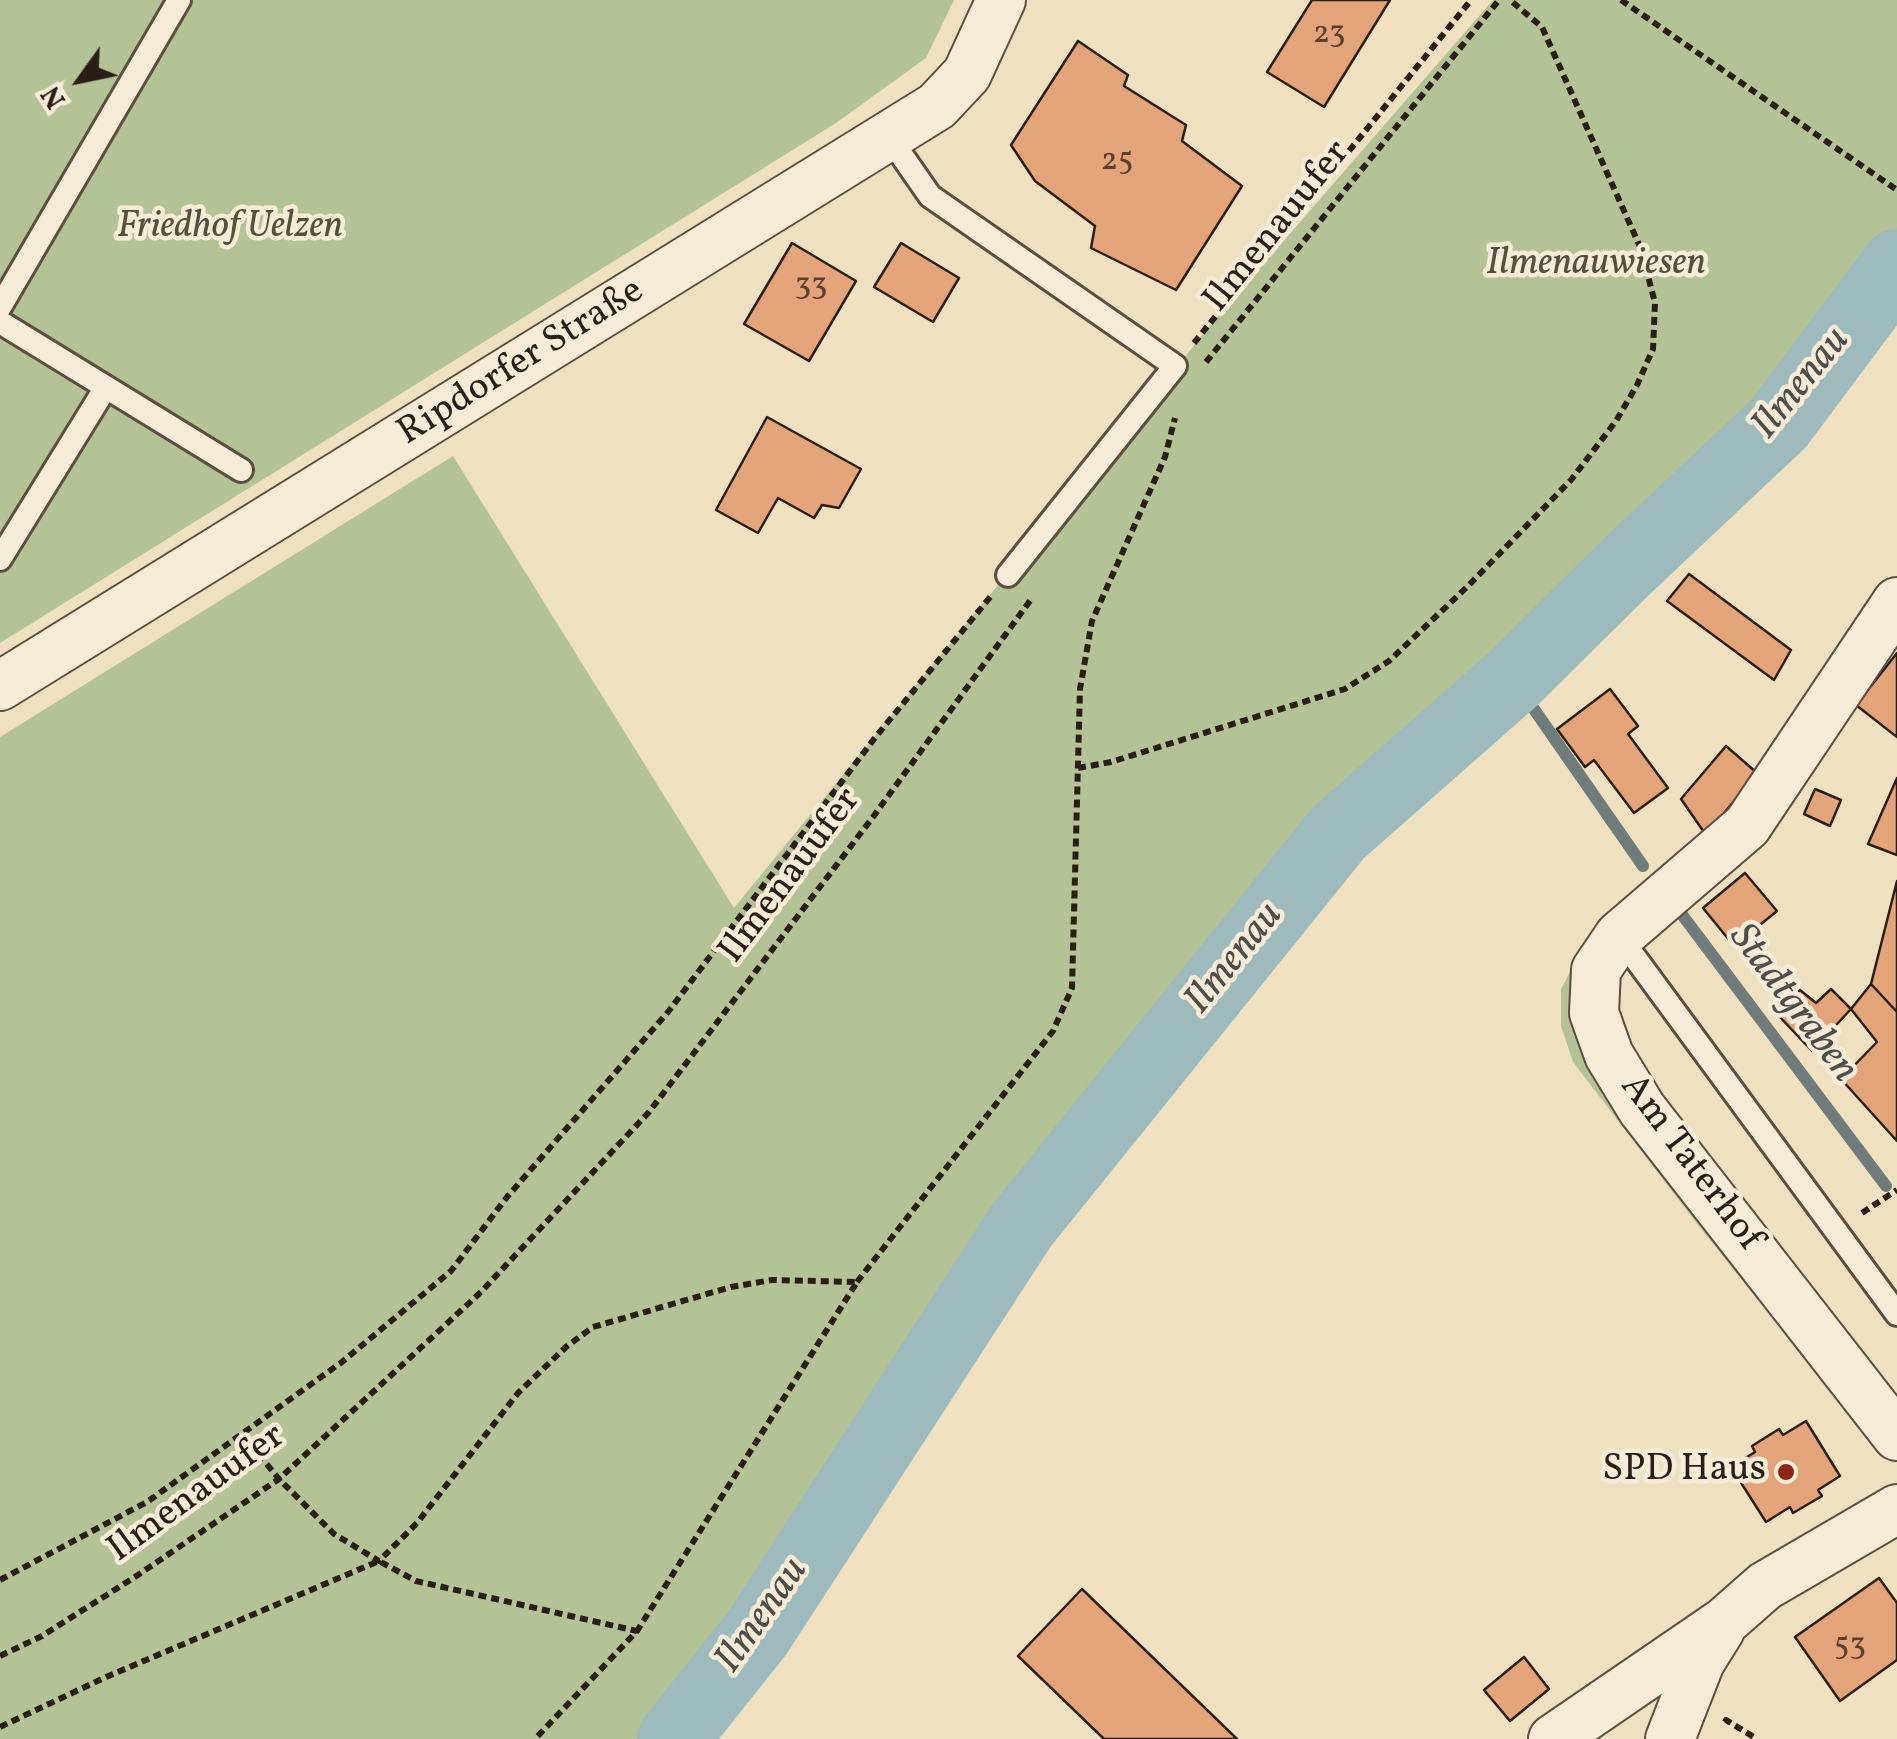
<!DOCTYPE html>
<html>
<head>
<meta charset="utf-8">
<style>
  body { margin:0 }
  #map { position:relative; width:1897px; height:1739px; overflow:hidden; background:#efe0c0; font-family:Vollkorn,serif }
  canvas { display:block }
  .north { position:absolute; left:30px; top:30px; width:100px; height:100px; -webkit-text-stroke:8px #f5ebd6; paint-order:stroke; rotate:237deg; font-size:28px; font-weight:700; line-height:40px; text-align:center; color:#2b1e17 }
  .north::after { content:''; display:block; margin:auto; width:35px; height:45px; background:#2b1e17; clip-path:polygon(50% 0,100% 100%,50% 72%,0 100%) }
</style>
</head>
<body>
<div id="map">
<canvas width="1897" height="1739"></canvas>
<div class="north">N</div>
</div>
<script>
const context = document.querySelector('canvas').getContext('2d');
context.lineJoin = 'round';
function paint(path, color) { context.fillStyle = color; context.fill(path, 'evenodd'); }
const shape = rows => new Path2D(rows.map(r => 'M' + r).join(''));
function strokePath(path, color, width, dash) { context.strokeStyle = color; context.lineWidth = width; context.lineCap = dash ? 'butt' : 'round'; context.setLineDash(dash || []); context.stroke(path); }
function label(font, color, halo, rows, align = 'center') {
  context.font = font + ' Vollkorn,serif'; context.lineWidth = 9; context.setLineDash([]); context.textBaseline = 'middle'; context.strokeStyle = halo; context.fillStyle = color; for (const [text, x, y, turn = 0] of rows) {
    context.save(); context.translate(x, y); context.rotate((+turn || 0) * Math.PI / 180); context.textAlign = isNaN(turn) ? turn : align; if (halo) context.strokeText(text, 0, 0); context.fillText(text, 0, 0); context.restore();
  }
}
paint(shape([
  [0,0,954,0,926,58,836,123,0,643],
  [1493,0,1897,0,1897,297,1768,456,1624,568,1513,679,1334,839,1021,1226,758,1632,673,1739,0,1739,0,737,453,456,734,908,1214,321],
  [1601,946,1590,970,1768,1303,1758,1300,1698,1225,1573,1062,1561,1026,1561,989,1570,972]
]), '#b4c396');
strokePath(shape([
  [1513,679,1643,866],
  [1680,912,1886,1186]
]), '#6f7c7a', 12);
strokePath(shape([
  [673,1739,758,1632,1021,1226,1338,833,1513,679,1624,569,1779,423,1897,265]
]), '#9dbbbc', 72);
const building = shape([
  [1312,0,1390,0,1324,107,1267,72,1312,0],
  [1078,41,1128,75,1124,86,1186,125,1182,141,1242,186,1176,290,1091,248,1095,226,1035,181,1011,145,1078,41],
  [792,243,856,281,809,361,744,324,792,243],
  [901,243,959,278,933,322,874,287,901,243],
  [767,417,861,469,839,508,822,505,814,518,778,498,758,533,716,510,767,417],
  [1689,574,1791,650,1774,680,1667,601,1689,574],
  [1897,653,1897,737,1856,705,1897,653],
  [1610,689,1638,726,1628,734,1668,788,1634,813,1594,760,1585,767,1557,729,1610,689],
  [1726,746,1757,773,1706,835,1681,799,1726,746],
  [1897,778,1897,855,1868,844,1897,778],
  [1815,789,1841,800,1830,826,1804,814,1815,789],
  [1745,873,1777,911,1734,946,1703,908,1745,873],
  [1897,881,1897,1012,1871,984,1897,881],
  [1871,984,1897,1012,1897,1141,1841,1079,1877,1042,1851,1009,1871,984],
  [1831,989,1851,1009,1812,1051,1777,1014,1800,990,1816,1003,1831,989],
  [1806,1421,1840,1476,1818,1490,1822,1496,1793,1513,1790,1507,1766,1522,1731,1467,1755,1452,1752,1446,1779,1429,1783,1435,1806,1421],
  [1879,1578,1897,1603,1897,1660,1840,1701,1795,1637,1879,1578],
  [1082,1589,1237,1739,1104,1739,1018,1656,1082,1589],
  [1524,1657,1549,1689,1510,1721,1484,1690,1524,1657]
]);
paint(building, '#e4a47a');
strokePath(building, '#2b1e17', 2.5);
const service = shape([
  [889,137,930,196,1175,366,1008,575],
  [0,307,179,0],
  [0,322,241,470],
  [0,559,106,387],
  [1619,936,1897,1314]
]);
const minor = shape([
  [1897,602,1747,826,1619,936,1596,970,1594,1013,1609,1055,1642,1109,1897,1436],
  [0,686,937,106,967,74,1001,0],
  [1553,1739,1724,1622,1765,1586,1897,1509],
  [1670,1739,1700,1662,1720,1630]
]);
strokePath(service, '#5c4e41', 28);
strokePath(minor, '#5c4e41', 52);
strokePath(shape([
  [1621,0,1897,190],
  [1194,343,1471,0],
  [1206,362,1499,0],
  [1078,768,1111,762,1345,689,1389,661,1467,587,1571,480,1616,421,1637,385,1653,349,1655,303,1641,249,1542,27,1510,0],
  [1862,1213,1897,1190],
  [857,1282,1053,1031,1072,988,1080,689,1092,621,1165,457,1175,418],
  [242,1434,279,1479,334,1534,379,1561,417,1523,518,1393,566,1347,593,1327,731,1287,772,1280,857,1282,637,1631],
  [0,1580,147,1502,342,1362,451,1271,507,1197,668,1012,874,739,991,596],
  [0,1656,42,1636,138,1575,279,1479,481,1292,649,1112,873,817,1032,598],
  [1725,1722,1726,1720,1757,1739],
  [0,1727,106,1677,379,1561,416,1581,637,1631,535,1739]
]), '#2b1e17', 6, [8, 5]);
strokePath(service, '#f5ebd6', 22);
strokePath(minor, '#f5ebd6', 48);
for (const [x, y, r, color] of [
  [1786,1472,10,"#8f2418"]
]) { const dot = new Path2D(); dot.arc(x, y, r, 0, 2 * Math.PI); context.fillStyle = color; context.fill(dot); strokePath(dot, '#f5ebd6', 4); }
label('32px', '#594030', null, [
  ["23",1329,36],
  ["25",1117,163],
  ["33",811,288],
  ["53",1850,1648]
]);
label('38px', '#2b1e17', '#f5ebd6', [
  ["Ilmenauufer",1279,228,-51],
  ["Ripdorfer Straße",522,364,-32],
  ["Ilmenauufer",792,877,-53],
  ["Am Taterhof",1689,1164,53],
  ["Ilmenauufer",198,1495,-36]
]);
label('italic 38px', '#54503d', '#f5ebd6', [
  ["Friedhof Uelzen",230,229],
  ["Ilmenauwiesen",1596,266]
]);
label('38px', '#2b1e17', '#f5ebd6', [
  ["SPD Haus",1766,1472]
], 'right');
label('italic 40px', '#4d4d49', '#f5ebd6', [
  ["Ilmenau",1803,385,-51],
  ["Ilmenau",1236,960,-51],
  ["Stadtgraben",1791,1005,53],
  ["Ilmenau",764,1617,-55]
]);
</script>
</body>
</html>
